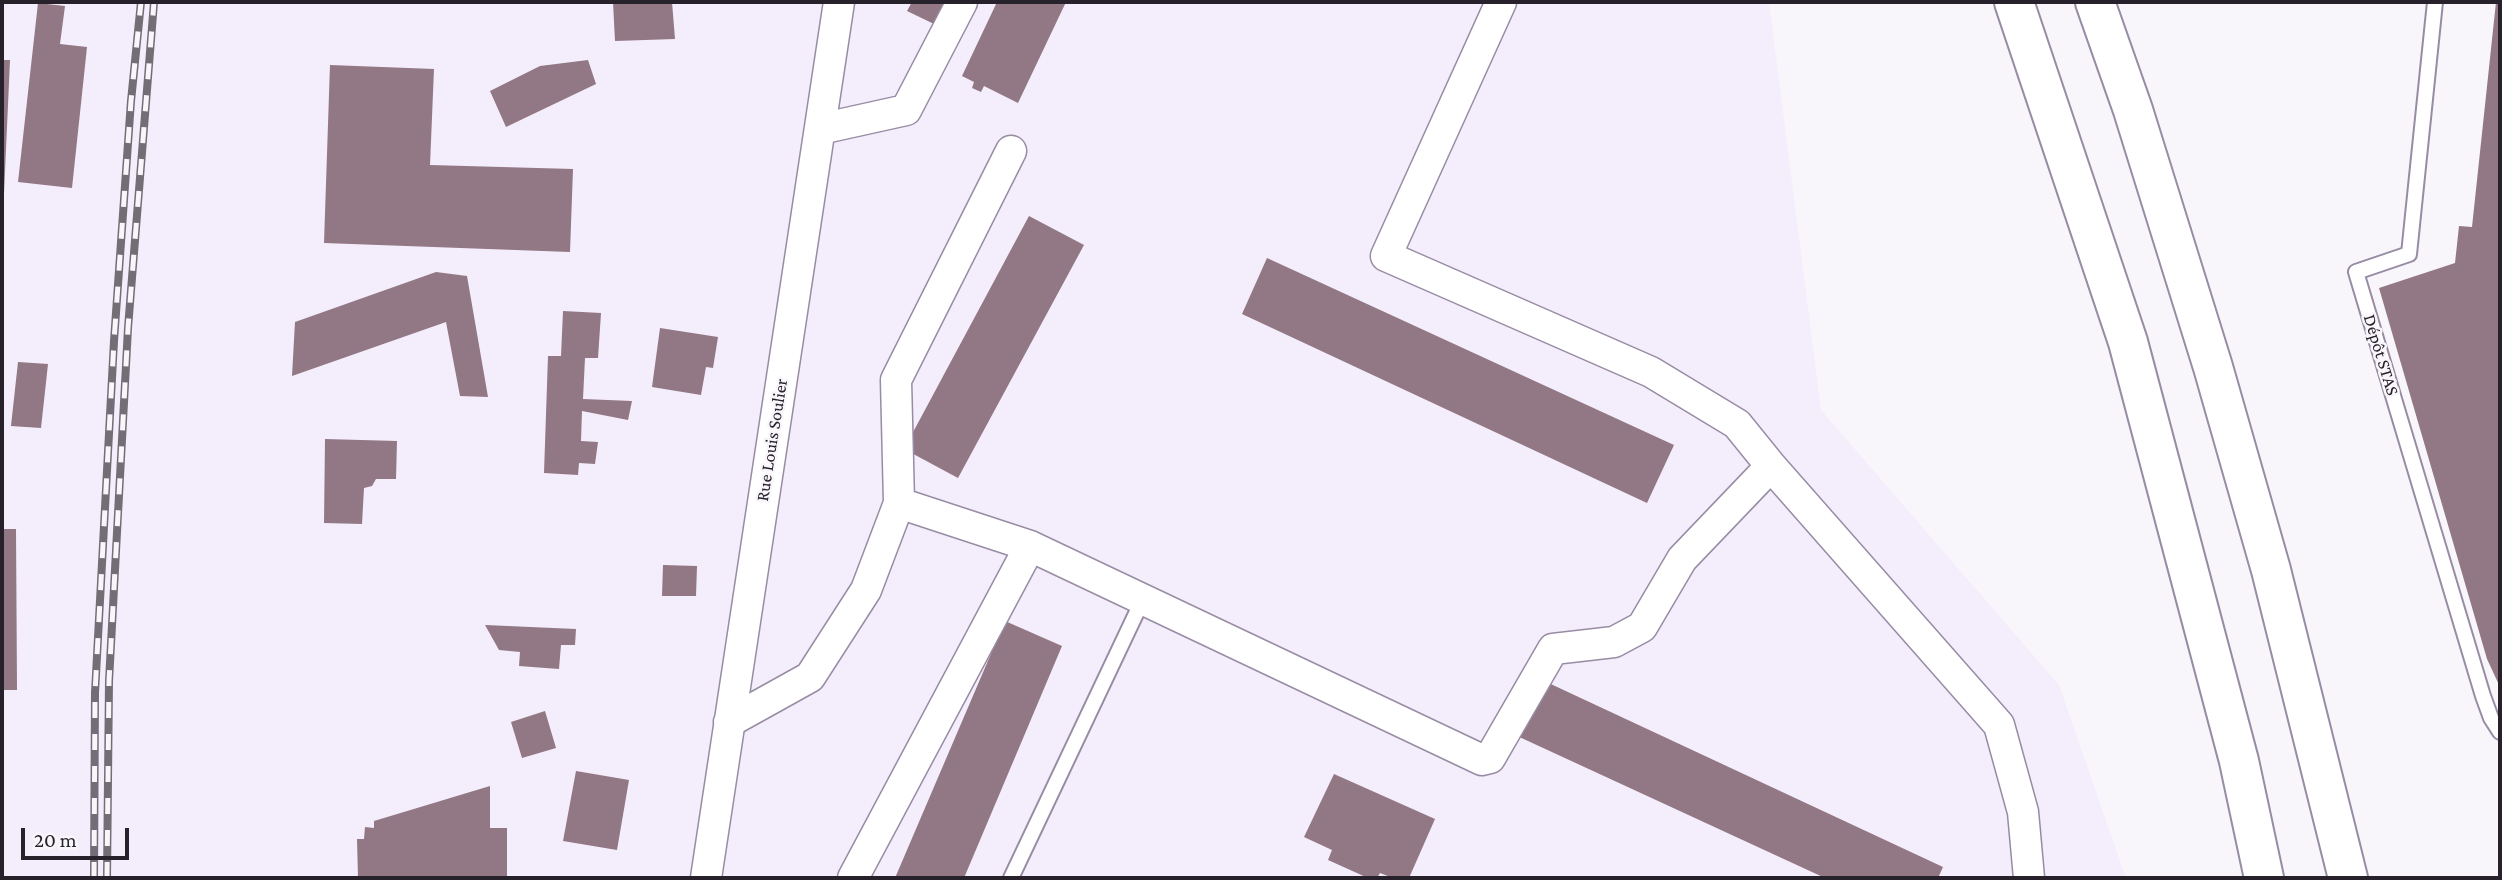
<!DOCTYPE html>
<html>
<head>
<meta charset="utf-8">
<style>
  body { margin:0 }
  #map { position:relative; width:2502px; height:880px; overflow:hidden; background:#f9f6fb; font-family:"Crimson Pro",serif }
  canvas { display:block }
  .frame { position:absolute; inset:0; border:4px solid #26212b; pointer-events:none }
  .scale { position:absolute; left:21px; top:828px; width:108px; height:32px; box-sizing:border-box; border:4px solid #26212b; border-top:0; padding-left:9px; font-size:21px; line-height:24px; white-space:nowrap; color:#26212b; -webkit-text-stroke:5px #f9f6fb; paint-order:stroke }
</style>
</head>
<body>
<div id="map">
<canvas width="2502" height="880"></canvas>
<div class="frame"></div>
<div class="scale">20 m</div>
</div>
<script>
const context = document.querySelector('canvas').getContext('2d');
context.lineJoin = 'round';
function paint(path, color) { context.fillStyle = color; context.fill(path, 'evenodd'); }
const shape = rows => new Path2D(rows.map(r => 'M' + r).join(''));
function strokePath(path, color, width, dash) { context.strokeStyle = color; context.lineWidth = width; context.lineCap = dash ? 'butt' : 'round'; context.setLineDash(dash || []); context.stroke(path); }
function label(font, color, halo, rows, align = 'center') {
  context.font = font + ' "Crimson Pro",serif'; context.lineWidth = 5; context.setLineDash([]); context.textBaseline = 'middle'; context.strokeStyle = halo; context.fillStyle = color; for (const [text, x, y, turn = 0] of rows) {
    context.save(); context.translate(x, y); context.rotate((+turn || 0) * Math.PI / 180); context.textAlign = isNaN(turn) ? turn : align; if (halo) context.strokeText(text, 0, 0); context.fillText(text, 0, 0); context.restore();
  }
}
paint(shape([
  [2,2,1769,2,1821,410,2059,685,2126,878,2,878]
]), '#f4edfb');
paint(shape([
  [613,2,672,2,675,39,615,41],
  [912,2,945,2,934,24,907,11],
  [997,2,1066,2,1018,103,984,86,981,92,972,88,974,82,962,76],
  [2496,2,2500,2,2500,687,2487,659,2379,288,2455,263,2459,226,2472,227],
  [38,3,65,6,60,44,87,47,72,188,18,182],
  [2,60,10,60,4,194,2,194],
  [588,60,596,84,506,127,490,91,540,66],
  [330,65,434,69,430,165,573,169,570,252,324,243],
  [1029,216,1084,245,958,478,904,449],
  [1267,258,1674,445,1647,503,1242,314],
  [436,272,467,276,488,397,460,396,446,322,292,376,295,322],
  [563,311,601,313,598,358,585,358,583,399,632,401,628,420,582,411,581,441,598,442,595,464,579,463,578,475,544,473,548,356,561,356],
  [660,328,718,337,713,368,706,367,701,395,652,387],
  [18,362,48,364,41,428,11,426],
  [325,439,397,441,396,479,376,479,372,486,364,488,362,524,324,523],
  [2,529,16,529,17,690,2,690],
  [663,565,697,566,696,596,662,596],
  [1005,621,1062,646,964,878,895,878],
  [485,625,576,629,575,645,561,645,559,669,519,666,520,652,499,650],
  [1540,679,1943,867,1938,878,1825,878,1515,735],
  [545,711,556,748,522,758,511,722],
  [576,771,629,780,617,850,563,841],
  [1334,774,1435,819,1409,878,1393,878,1380,873,1377,878,1368,878,1328,860,1332,850,1304,837],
  [490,786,490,828,507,828,507,878,358,878,357,839,364,839,365,827,374,828,374,821]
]), '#927784');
const lane = shape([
  [2435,2,2409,254,2356,272,2483,696,2491,718,2500,732],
  [1011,878,1143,599]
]);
const street = shape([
  [1501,2,1386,256,1651,372,1737,424,1771,466,1999,725,2023,812,2029,878],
  [820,129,906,110,962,2],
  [899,503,1030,546,1482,760,1490,758,1553,649,1614,642,1642,627,1682,559,1771,466],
  [729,722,810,677,866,590,899,503,896,380,1011,151],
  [706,878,839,2],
  [853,878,1030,546]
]);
const highway = shape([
  [2014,2,2128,342,2239,761,2264,878],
  [2095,2,2133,110,2213,367,2271,570,2348,878]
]);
strokePath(lane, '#988ca4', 18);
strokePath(street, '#988ca4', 33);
strokePath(highway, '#988ca4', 42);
strokePath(lane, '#fff', 14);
strokePath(street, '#fff', 30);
strokePath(highway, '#fff', 38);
const rail = shape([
  [94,878,95,693,114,341,131,101,141,2],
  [107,878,109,681,128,328,154,2]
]);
strokePath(rail, '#726e76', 8);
strokePath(rail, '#f9f6fb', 5, [16]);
label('18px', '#26212b', '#f9f6fb', [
  ["Dépôt STAS",2381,355,73],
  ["Rue Louis Soulier",772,440,-81]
]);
</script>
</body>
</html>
